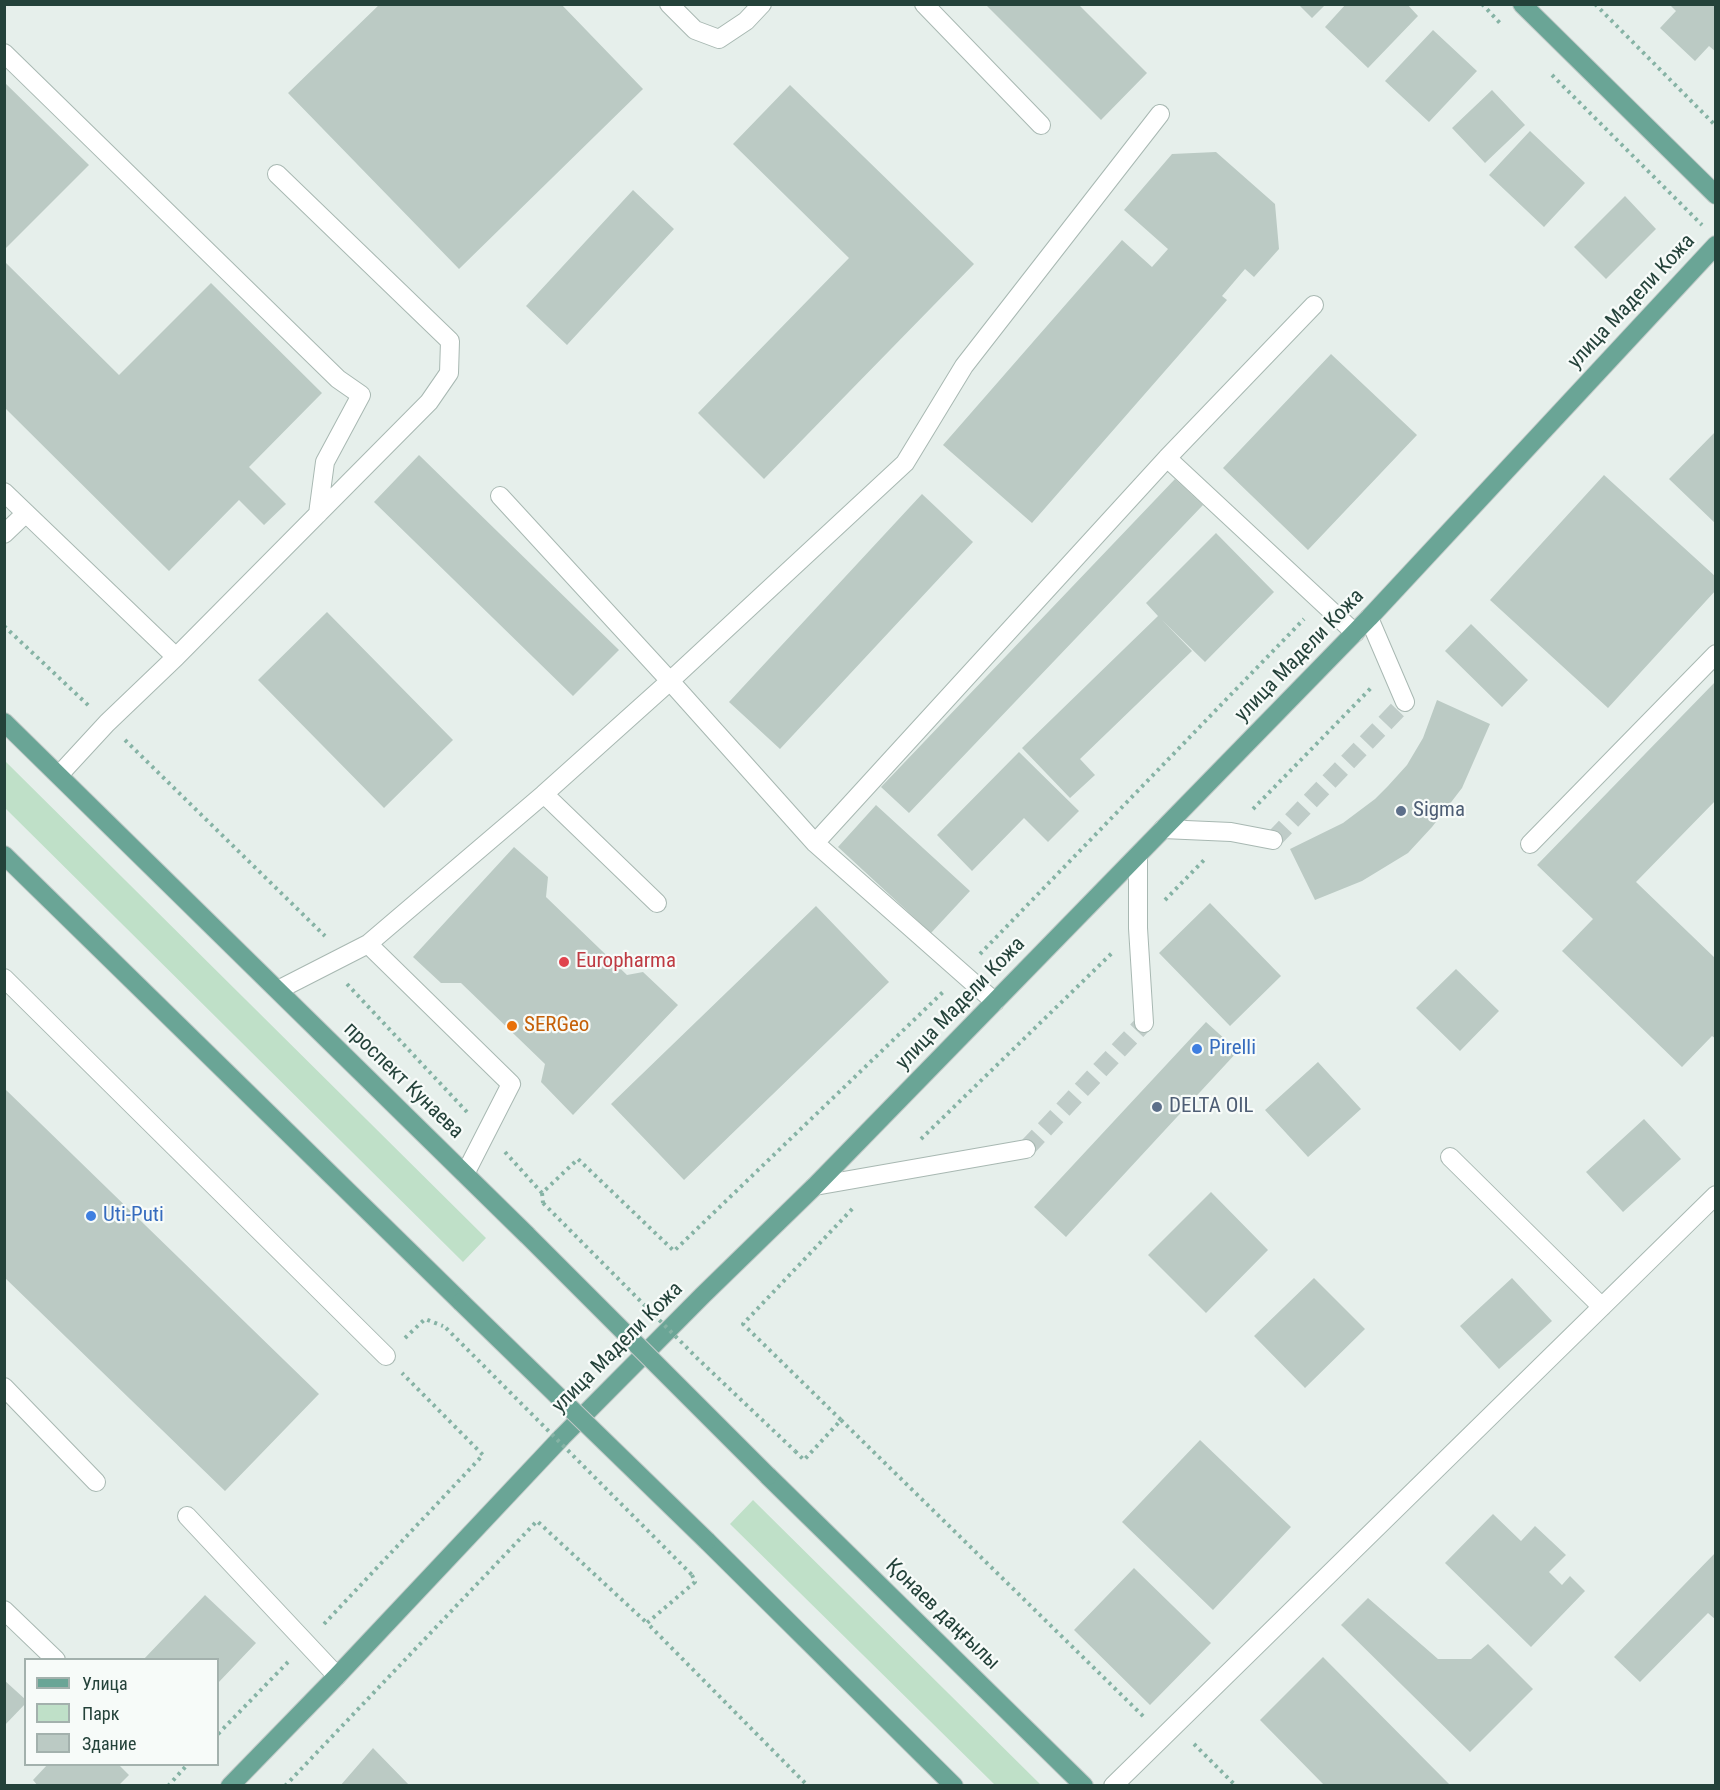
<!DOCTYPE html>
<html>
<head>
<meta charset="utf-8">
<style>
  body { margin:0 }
  #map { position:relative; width:1720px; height:1790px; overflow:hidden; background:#e6efeb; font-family:"Roboto Condensed",sans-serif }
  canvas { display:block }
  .frame { position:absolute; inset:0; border:6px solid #24423a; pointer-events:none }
  .legend { position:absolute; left:24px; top:1658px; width:195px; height:108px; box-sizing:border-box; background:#f7fbf9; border:2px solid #a3b1ad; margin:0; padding:8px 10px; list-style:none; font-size:18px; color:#24423a }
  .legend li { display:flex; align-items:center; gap:12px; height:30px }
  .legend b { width:30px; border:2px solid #a3b1ad }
</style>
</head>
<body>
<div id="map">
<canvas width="1720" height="1790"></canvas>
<div class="frame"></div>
<ul class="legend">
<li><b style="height:8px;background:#6aa596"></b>Улица</li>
<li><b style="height:16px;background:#bfe0c8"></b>Парк</li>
<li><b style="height:16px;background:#bbcac4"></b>Здание</li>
</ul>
</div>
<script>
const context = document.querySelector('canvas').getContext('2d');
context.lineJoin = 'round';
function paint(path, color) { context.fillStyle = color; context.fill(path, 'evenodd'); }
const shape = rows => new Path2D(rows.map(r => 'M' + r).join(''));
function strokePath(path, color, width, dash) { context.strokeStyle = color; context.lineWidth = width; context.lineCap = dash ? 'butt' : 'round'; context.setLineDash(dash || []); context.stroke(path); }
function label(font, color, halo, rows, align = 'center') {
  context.font = font + ' "Roboto Condensed",sans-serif'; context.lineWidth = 4.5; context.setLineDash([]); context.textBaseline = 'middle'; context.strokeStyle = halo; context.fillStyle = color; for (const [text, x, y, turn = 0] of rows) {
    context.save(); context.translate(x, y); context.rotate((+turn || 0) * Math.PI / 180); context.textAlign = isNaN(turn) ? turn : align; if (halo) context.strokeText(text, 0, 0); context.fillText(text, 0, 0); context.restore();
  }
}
paint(shape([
  [5,761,486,1238,463,1262,5,808],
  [753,1500,1041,1785,995,1785,730,1524]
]), '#bfe0c8');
paint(shape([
  [380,4,561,4,643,89,459,269,288,93],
  [985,4,1078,4,1147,73,1101,120],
  [1298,4,1326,4,1312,18],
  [1346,4,1407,4,1418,16,1368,68,1325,27],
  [1669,4,1716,4,1716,52,1709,46,1695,61,1660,28,1676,11],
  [1433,30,1477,71,1429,122,1385,81],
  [4,82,89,165,4,250],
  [790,85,974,264,764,479,698,413,849,258,733,144],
  [1492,90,1525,125,1485,163,1452,128],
  [1530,131,1585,183,1544,227,1489,175],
  [1216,152,1275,204,1279,249,1254,277,1245,269,1222,296,1227,300,1032,523,943,445,1122,240,1152,267,1168,249,1124,210,1172,154],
  [633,190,674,229,567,345,526,306],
  [1625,196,1656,229,1606,279,1574,247],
  [4,261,119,375,211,283,322,393,249,467,286,504,264,525,239,500,169,571,4,407],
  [1331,354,1417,435,1308,550,1223,468],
  [1716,431,1716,524,1669,479],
  [419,455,619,650,573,696,374,502],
  [1604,475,1716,577,1716,590,1608,708,1490,600],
  [1175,479,1203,505,909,813,881,787],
  [922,494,973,542,780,749,729,702],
  [1216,533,1274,592,1205,662,1162,620,1192,651,1080,759,1095,775,1070,798,1022,748,1158,616,1146,603],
  [327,612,453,740,384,808,258,680],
  [1471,624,1528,680,1502,707,1445,651],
  [1716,681,1716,800,1636,882,1716,959,1716,1039,1712,1036,1682,1067,1562,951,1593,919,1537,865],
  [1437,700,1490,724,1462,788,1432,827,1408,853,1362,881,1315,900,1290,849,1343,823,1375,799,1388,786,1407,765,1423,738],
  [1019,752,1079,811,1048,842,1024,818,972,871,937,835],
  [876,805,970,891,931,933,838,847],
  [514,847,548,877,546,897,627,975,643,972,678,1005,573,1115,541,1082,545,1064,461,983,441,983,413,957],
  [1210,903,1281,976,1230,1026,1159,953],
  [816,906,889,982,684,1180,611,1104],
  [1456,969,1499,1011,1460,1051,1416,1008],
  [1206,1022,1238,1051,1066,1237,1034,1207],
  [1318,1062,1361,1109,1308,1157,1265,1110],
  [4,1088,319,1394,225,1491,4,1277],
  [1644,1119,1681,1159,1623,1212,1586,1172],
  [1211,1192,1268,1250,1206,1313,1148,1255],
  [1314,1278,1365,1329,1305,1388,1254,1336],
  [1512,1278,1552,1321,1499,1369,1460,1326],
  [1200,1440,1291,1527,1213,1610,1122,1522],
  [1493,1514,1521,1541,1535,1526,1566,1555,1549,1572,1562,1585,1570,1576,1585,1591,1531,1647,1445,1563],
  [1716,1552,1716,1620,1708,1613,1640,1682,1614,1657],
  [1134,1568,1211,1643,1150,1705,1074,1630],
  [205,1595,256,1643,218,1683,218,1660,143,1660],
  [1368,1598,1438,1659,1471,1659,1488,1644,1533,1689,1470,1752,1341,1625],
  [1323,1657,1451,1786,1325,1786,1260,1720],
  [4,1680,26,1700,26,1703,4,1726],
  [373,1748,410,1786,340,1786],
  [48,1764,118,1764,129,1775,118,1786,38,1786,33,1780]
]), '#bbcac4');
strokePath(shape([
  [1273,840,1405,702],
  [1026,1149,1144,1023]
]), '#bfccc8', 18, [18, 9]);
const minor = shape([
  [669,4,695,30,719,39,746,21,762,4],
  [924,4,1041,125],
  [4,53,338,379,361,395,325,462,318,514],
  [1167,458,1355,633],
  [4,492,176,657],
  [500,496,670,681,544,794],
  [4,534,26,513],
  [1369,618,1405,702],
  [59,775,107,723,176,657,429,402,449,373,450,341,277,174],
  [1163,829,1231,832,1273,840],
  [815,843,1167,458,1314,305],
  [1530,844,1716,654],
  [1138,856,1138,928,1144,1023],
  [368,944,544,794,657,903],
  [4,978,386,1356],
  [278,990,368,944,511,1084,465,1174],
  [995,1002,815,843,670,681,905,463,964,366,1160,114],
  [1450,1157,1602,1307],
  [815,1186,1026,1149],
  [4,1387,96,1482],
  [187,1516,337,1676],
  [4,1610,56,1660],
  [1113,1786,1716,1195]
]);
const major = shape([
  [1522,4,1716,195],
  [4,722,527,1235],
  [4,855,461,1302],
  [768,1476,1084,1786],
  [707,1541,954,1786],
  [230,1786,337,1676,562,1437,703,1295,815,1186,1369,618,1716,245]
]);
strokePath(minor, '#a8b8b2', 20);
strokePath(major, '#c2cac8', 20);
strokePath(shape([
  [1482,4,1500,23],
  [1595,4,1716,126],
  [1552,75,1702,225],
  [4,626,89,706],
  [125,740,325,936],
  [1253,809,1371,688],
  [1165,900,1206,858],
  [980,954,1304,619],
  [347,984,467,1112],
  [921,1139,1113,952],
  [505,1152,542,1193,578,1159,674,1251,943,992],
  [542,1193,543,1203],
  [405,1338,425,1319,443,1326],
  [841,1420,1145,1718],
  [795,1451,804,1460,841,1420,743,1324,855,1206],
  [692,1575,695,1582,647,1623,808,1786],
  [324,1624,483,1455,402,1373],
  [218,1734,288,1662],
  [1194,1744,1236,1786],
  [168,1786,188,1764],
  [285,1786,537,1521,647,1623]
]), '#86b3a5', 4, [3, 4.5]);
strokePath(minor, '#fff', 18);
strokePath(major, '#6aa596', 18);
const majorBridge = shape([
  [527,1235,768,1476],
  [461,1302,707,1541]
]);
strokePath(majorBridge, '#c2cac8', 20, []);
strokePath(shape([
  [543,1203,698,1359,795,1451],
  [446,1328,692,1575]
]), '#86b3a5', 4, [3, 4.5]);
strokePath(majorBridge, '#6aa596', 18);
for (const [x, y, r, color] of [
  [1401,811,6,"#5c6f8a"],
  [564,962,6,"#e0444e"],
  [512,1026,6,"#e8710a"],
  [1197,1049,6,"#3f7fe0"],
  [1157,1107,6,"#5c6f8a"],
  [91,1216,6,"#3f7fe0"]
]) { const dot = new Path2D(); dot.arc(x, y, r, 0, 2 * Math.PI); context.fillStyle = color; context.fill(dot); strokePath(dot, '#f7fbf9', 2); }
label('21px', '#24423a', '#f7fbf9', [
  ["улица Мадели Кожа",1632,302,-47],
  ["улица Мадели Кожа",1300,656,-46],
  ["улица Мадели Кожа",961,1004,-46],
  ["проспект Кунаева",403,1081,44],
  ["улица Мадели Кожа",618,1348,-45],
  ["Қонаев даңғылы",942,1615,44]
]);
label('21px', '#4e5e75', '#f7fbf9', [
  ["Sigma",1413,811],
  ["DELTA OIL",1169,1107]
], 'left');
label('21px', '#be3a42', '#f7fbf9', [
  ["Europharma",576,962]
], 'left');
label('21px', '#c56008', '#f7fbf9', [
  ["SERGeo",524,1026]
], 'left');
label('21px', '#366cbe', '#f7fbf9', [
  ["Pirelli",1209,1049],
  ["Uti-Puti",103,1216]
], 'left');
</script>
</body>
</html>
